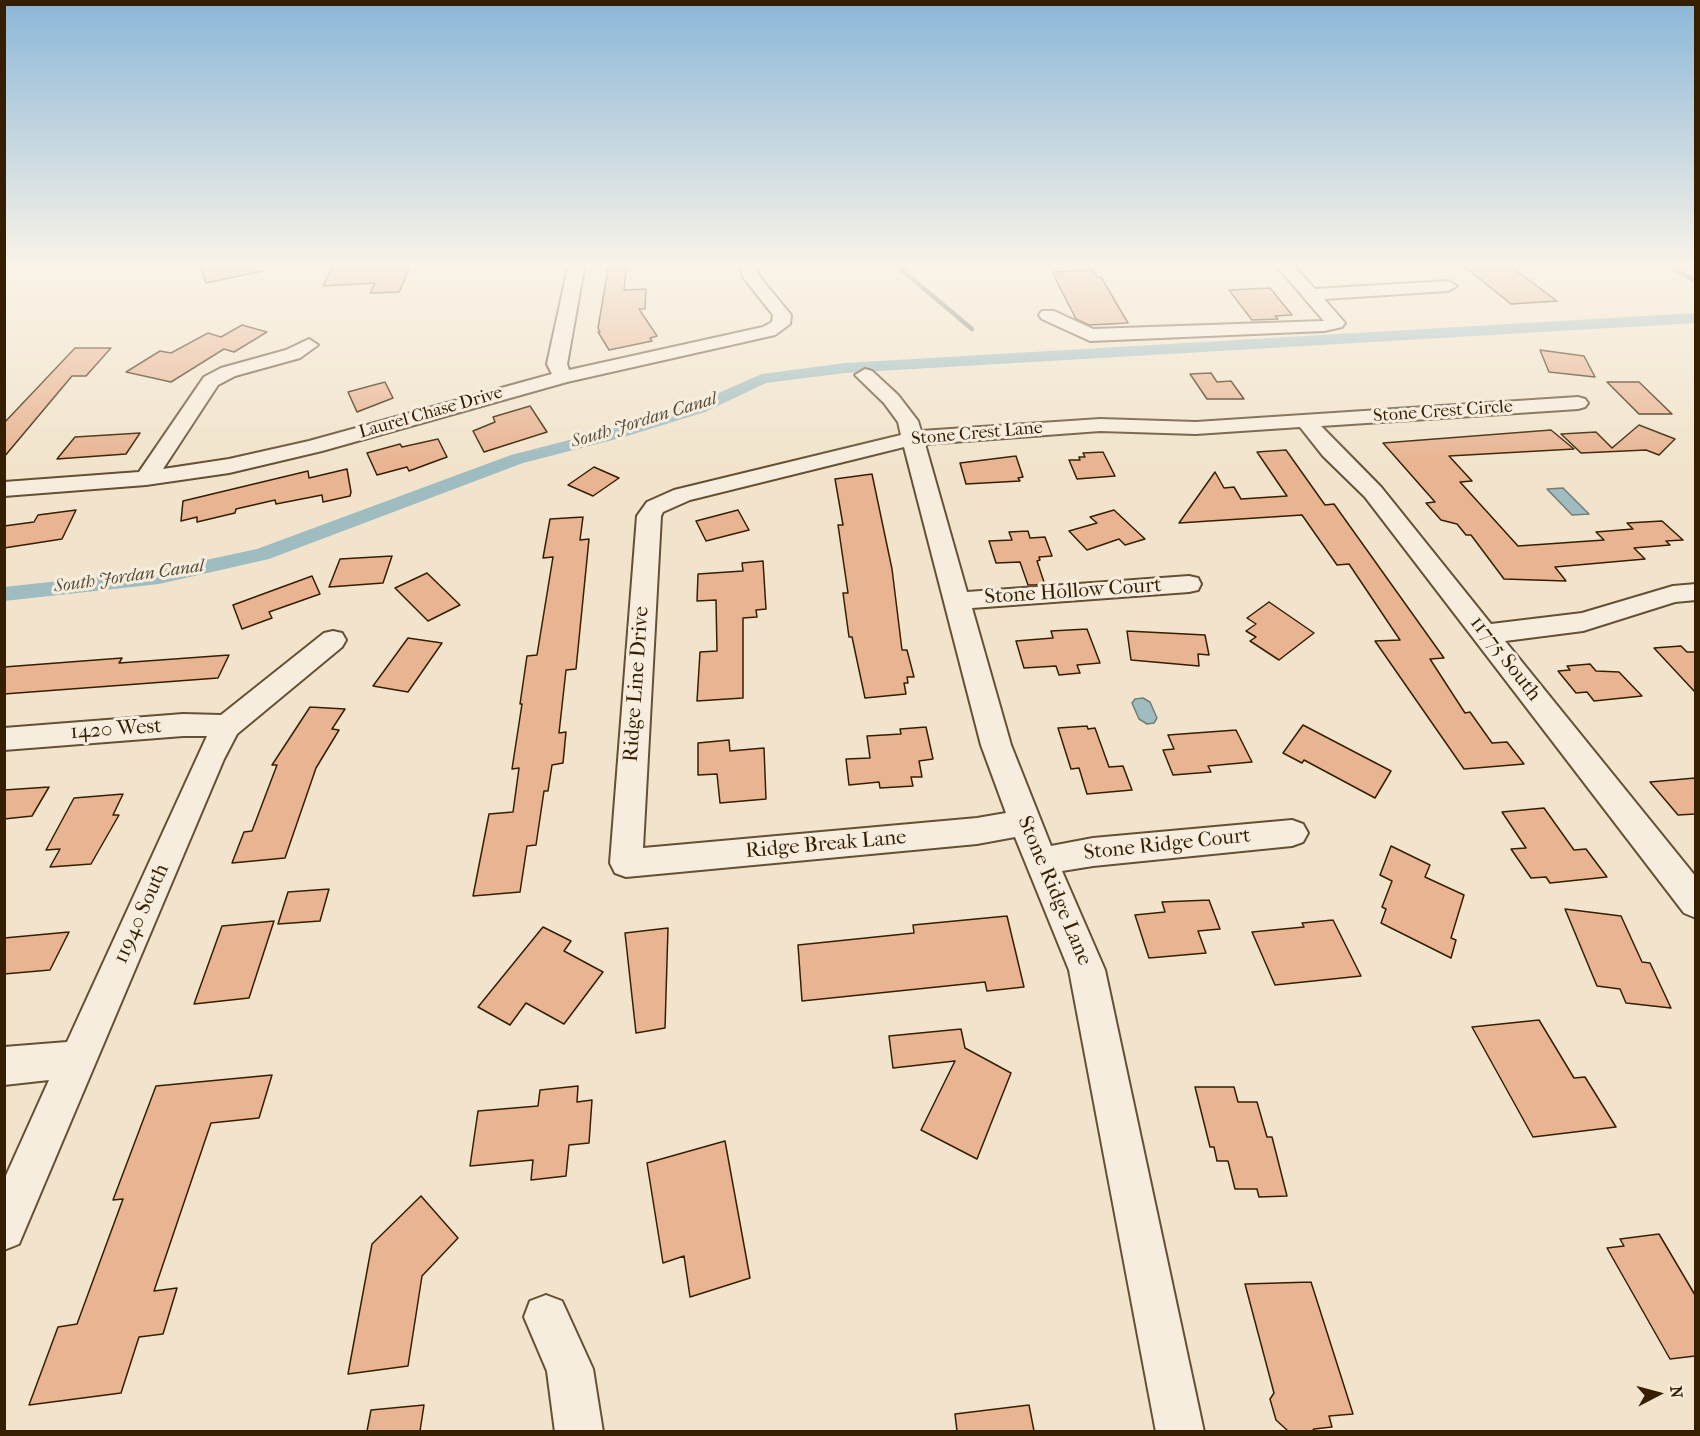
<!DOCTYPE html>
<html>
<head>
<meta charset="utf-8">
<style>
  body { margin:0 }
  #map { position:relative; width:1700px; height:1436px; overflow:hidden; background:#f2e4cc; font-family:"IM FELL French Canon",serif }
  canvas { display:block }
  .frame { position:absolute; inset:0; border:6px solid #361f00; pointer-events:none }
  .north { position:absolute; left:1628px; top:1364px; width:60px; height:60px; -webkit-text-stroke:4px #f7edde; paint-order:stroke; rotate:84deg; font-size:16px; font-weight:700; line-height:24px; text-align:center; color:#361f00 }
  .north::after { content:''; display:block; margin:auto; width:21px; height:27px; background:#361f00; clip-path:polygon(50% 0,100% 100%,50% 72%,0 100%) }
</style>
</head>
<body>
<div id="map">
<canvas width="1700" height="1436"></canvas>
<div class="frame"></div>
<div class="north">N</div>
</div>
<script>
const context = document.querySelector('canvas').getContext('2d');
context.lineJoin = 'round';
function paint(path, color) { context.fillStyle = color; context.fill(path, 'evenodd'); }
const shape = rows => new Path2D(rows.map(r => 'M' + r).join(''));
function strokePath(path, color, width, dash) { context.strokeStyle = color; context.lineWidth = width; context.lineCap = dash ? 'butt' : 'round'; context.setLineDash(dash || []); context.stroke(path); }
function label(font, color, halo, rows, align = 'center') {
  context.font = font + ' "IM FELL French Canon",serif'; context.lineWidth = 6; context.setLineDash([]); context.textBaseline = 'middle'; context.strokeStyle = halo; context.fillStyle = color; for (const [text, x, y, turn = 0] of rows) {
    context.save(); context.translate(x, y); context.rotate((+turn || 0) * Math.PI / 180); context.textAlign = isNaN(turn) ? turn : align; if (halo) context.strokeText(text, 0, 0); context.fillText(text, 0, 0); context.restore();
  }
}
const water = shape([
  [1563,488,1589,514,1572,515,1547,489,1563,488],
  [1143,698,1150,702,1157,718,1154,723,1147,724,1139,719,1132,703,1135,699,1143,698]
]);
paint(water, '#9fbcc1');
strokePath(water, '#757d74', 1.5);
strokePath(shape([
  [899,263,903,271,972,329],
  [1664,263,1696,281]
]), '#757d74', 4.5);
paint(shape([
  [1696,313,1696,323,845,373,766,383,705,412,624,437,523,463,269,559,159,584,4,601,4,587,159,570,257,549,511,455,612,429,693,404,762,374,845,363,1696,313]
]), '#9fbcc1');
const building = shape([
  [200,263,262,263,263,271,206,283,200,263],
  [412,263,399,292,370,293,375,283,323,286,334,265,412,263],
  [609,263,627,263,624,290,646,289,645,309,639,309,657,336,650,338,652,341,609,350,598,332,600,332,598,328,609,263],
  [1460,263,1506,263,1557,301,1511,304,1460,263],
  [1092,270,1097,277,1101,277,1128,323,1089,325,1076,319,1052,272,1092,270],
  [1270,288,1292,315,1275,316,1278,319,1252,320,1229,290,1270,288],
  [242,325,267,332,234,352,224,349,171,382,126,372,160,351,171,353,208,333,221,337,242,325],
  [75,348,111,348,86,376,72,376,4,457,4,423,75,348],
  [1540,350,1584,356,1595,377,1549,372,1540,350],
  [1211,373,1217,382,1231,381,1244,399,1207,399,1190,374,1211,373],
  [385,382,393,398,357,412,348,392,385,382],
  [1607,382,1639,382,1672,414,1639,414,1607,382],
  [530,406,547,432,484,452,473,431,495,422,493,417,530,406],
  [1639,425,1675,439,1659,455,1646,450,1581,453,1561,434,1596,432,1612,448,1639,425],
  [1551,430,1574,449,1449,456,1472,481,1460,482,1518,546,1604,540,1596,532,1633,529,1627,523,1662,521,1683,540,1666,541,1670,545,1634,548,1645,559,1555,567,1566,581,1504,579,1471,535,1466,535,1457,524,1441,520,1426,503,1435,502,1383,443,1551,430],
  [140,433,126,454,57,459,75,437,140,433],
  [438,439,447,457,409,471,407,467,377,475,367,453,400,444,402,447,438,439],
  [1286,450,1325,505,1334,504,1444,658,1430,659,1465,713,1470,712,1492,743,1507,742,1524,764,1464,769,1375,641,1400,640,1349,564,1337,565,1302,515,1179,523,1215,472,1224,488,1234,487,1241,499,1287,496,1257,452,1286,450],
  [1103,452,1115,476,1077,479,1069,460,1080,460,1079,457,1085,457,1083,453,1103,452],
  [1016,456,1023,477,1018,478,1020,481,966,484,960,463,1016,456],
  [594,467,619,478,593,496,568,485,594,467],
  [347,469,351,492,350,496,323,502,322,495,276,504,275,500,236,509,235,513,197,522,197,517,181,521,183,501,308,471,309,478,347,469],
  [872,474,892,569,902,650,907,650,914,677,907,677,908,683,904,683,906,694,865,698,852,637,849,637,843,593,848,593,838,525,843,525,835,479,872,474],
  [76,510,62,539,4,548,4,526,34,522,38,515,76,510],
  [738,510,749,530,706,541,696,521,738,510],
  [1114,510,1145,539,1125,545,1119,539,1087,550,1069,531,1097,523,1090,517,1114,510],
  [583,517,580,540,589,539,576,669,566,670,559,733,566,732,563,763,552,765,548,791,544,791,536,845,527,846,520,892,473,896,489,814,513,812,519,768,512,769,522,704,520,704,527,656,537,655,553,557,543,558,550,519,583,517],
  [1028,531,1030,538,1045,537,1052,556,1039,557,1040,560,1037,561,1044,582,1036,585,1028,585,1020,562,996,563,989,541,1012,540,1009,532,1028,531],
  [392,556,383,583,329,587,340,559,392,556],
  [763,561,766,609,756,610,757,617,743,618,743,698,697,701,700,652,717,651,716,600,697,601,698,574,743,571,742,563,763,561],
  [427,573,460,605,428,621,395,588,427,573],
  [312,576,320,594,269,612,272,618,242,629,233,605,312,576],
  [1269,602,1314,633,1279,660,1250,641,1256,637,1246,631,1256,624,1247,618,1269,602],
  [1087,629,1100,663,1077,665,1080,673,1059,675,1056,666,1024,668,1016,641,1053,638,1051,631,1087,629],
  [1127,631,1205,635,1209,655,1198,654,1199,666,1131,660,1127,631],
  [408,638,442,643,408,692,373,686,408,638],
  [1681,646,1687,652,1695,652,1695,692,1654,648,1681,646],
  [229,655,218,678,4,694,4,667,122,658,119,663,229,655],
  [1590,664,1596,671,1619,672,1642,696,1594,701,1587,692,1576,693,1558,671,1570,670,1567,666,1590,664],
  [310,707,345,709,332,729,339,730,316,768,285,858,232,863,244,832,252,831,277,765,272,765,310,707],
  [1303,725,1391,771,1375,798,1304,760,1302,763,1283,753,1303,725],
  [1087,726,1088,729,1095,728,1109,767,1123,766,1132,790,1087,794,1079,768,1071,769,1058,728,1087,726],
  [926,727,933,759,919,761,922,777,911,777,913,786,880,788,879,782,849,785,846,759,870,758,867,736,901,734,900,729,926,727],
  [1236,730,1252,762,1208,766,1211,772,1173,775,1163,750,1174,749,1168,735,1236,730],
  [729,740,730,751,764,748,766,799,720,803,717,774,698,775,698,743,729,740],
  [1695,778,1695,814,1678,815,1650,782,1695,778],
  [49,787,32,816,4,819,4,790,49,787],
  [123,794,113,815,119,815,91,864,50,867,60,849,46,850,74,798,123,794],
  [1544,808,1574,850,1586,849,1607,877,1550,883,1546,877,1531,878,1511,849,1526,848,1502,812,1544,808],
  [1391,846,1430,865,1425,877,1464,895,1451,938,1456,940,1451,958,1381,923,1386,909,1382,907,1392,881,1380,875,1391,846],
  [329,889,320,921,278,924,288,892,329,889],
  [1209,900,1220,929,1198,931,1206,953,1149,958,1135,915,1165,912,1162,902,1209,900],
  [1565,909,1621,916,1642,962,1650,963,1671,1008,1626,1003,1620,989,1597,986,1565,909],
  [1007,916,1024,987,987,991,985,982,802,1001,798,945,914,933,913,925,1007,916],
  [1333,920,1361,976,1275,985,1252,932,1304,927,1302,923,1333,920],
  [274,921,249,998,194,1004,222,926,274,921],
  [543,927,571,941,564,951,603,972,564,1024,526,1003,510,1025,478,1007,543,927],
  [668,928,665,1028,636,1033,625,933,668,928],
  [69,932,50,970,4,974,4,938,69,932],
  [1539,1020,1574,1078,1585,1077,1616,1127,1533,1137,1472,1027,1539,1020],
  [961,1029,965,1048,1011,1073,977,1159,921,1130,955,1061,893,1068,889,1036,961,1029],
  [272,1075,259,1118,211,1123,154,1291,177,1288,163,1334,139,1337,121,1393,29,1405,58,1327,77,1324,123,1199,113,1200,156,1086,272,1075],
  [578,1086,577,1102,592,1100,589,1143,569,1145,566,1176,531,1180,533,1160,470,1166,478,1111,538,1106,540,1090,578,1086],
  [1195,1087,1234,1087,1238,1102,1257,1102,1267,1137,1272,1137,1287,1196,1259,1197,1257,1189,1235,1189,1228,1161,1217,1161,1214,1147,1210,1147,1195,1087],
  [725,1141,750,1278,690,1297,684,1256,663,1263,647,1163,725,1141],
  [421,1196,458,1238,422,1276,408,1366,348,1374,372,1244,421,1196],
  [1659,1234,1695,1295,1695,1356,1670,1359,1607,1248,1624,1246,1620,1239,1659,1234],
  [1311,1282,1353,1414,1329,1416,1332,1427,1314,1429,1312,1431,1288,1431,1276,1420,1270,1399,1274,1393,1245,1284,1311,1282],
  [424,1405,420,1431,367,1431,371,1410,424,1405],
  [1029,1405,1034,1431,957,1431,955,1414,1029,1405]
]);
paint(building, '#e8b492');
strokePath(building, '#361f00', 1.5);
const minor = shape([
  [569,263,585,263,567,364,569,370,763,327,772,322,773,315,743,277,740,263,756,263,759,276,791,315,790,324,775,335,567,382,322,451,229,473,146,485,4,496,4,482,139,472,204,377,221,368,286,350,309,339,318,345,300,358,235,376,218,385,163,469,229,459,309,441,552,374,547,364,569,263],
  [1274,263,1291,263,1315,289,1448,281,1457,286,1448,291,1324,299,1345,323,1342,327,1324,331,1090,341,1042,319,1039,315,1042,311,1054,311,1093,329,1324,321,1274,263],
  [865,369,872,371,898,395,918,421,921,431,1100,419,1196,422,1578,397,1585,399,1588,403,1585,407,1578,409,1321,426,1381,487,1491,624,1582,613,1673,586,1696,584,1696,600,1675,602,1583,631,1505,641,1696,877,1696,918,1684,913,1365,497,1323,456,1300,427,1196,434,1100,431,925,444,967,592,1189,576,1198,578,1201,584,1198,590,1189,592,972,608,1011,745,1051,846,1093,838,1292,820,1303,824,1308,833,1303,842,1292,846,1093,866,1062,871,1105,970,1204,1432,1156,1432,1069,970,1015,837,977,844,626,877,615,873,610,863,637,516,647,502,674,490,901,435,898,422,884,403,855,375,865,369],
  [904,447,981,745,1006,813,977,818,643,848,661,516,663,512,690,500,904,447],
  [333,631,342,633,346,640,342,647,237,734,224,759,19,1244,4,1250,4,1180,49,1080,4,1085,4,1047,67,1042,207,736,183,736,4,750,4,728,183,714,221,715,324,633,333,631],
  [546,1295,562,1301,593,1369,603,1432,555,1432,547,1371,524,1317,530,1301,546,1295]
]);
strokePath(minor, '#655033', 4);
paint(minor, '#f7edde');
const sky = context.createLinearGradient(0, 0, 0, 464);
sky.addColorStop(0, '#8bb7d8');
sky.addColorStop(0.57, '#f9f3e8');
sky.addColorStop(1, '#f9f3e800');
context.fillStyle = sky;
context.fillRect(0, 0, 1700, 464);
label('18px', '#361f00', '#f7edde', [
  ["Stone Crest Circle",1443,412,-4],
  ["Laurel Chase Drive",431,413,-16],
  ["Stone Crest Lane",977,434,-5]
]);
label('italic 18px', '#564e3a', '#f7edde', [
  ["South Jordan Canal",644,421,-17],
  ["South Jordan Canal",129,577,-8]
]);
label('21px', '#361f00', '#f7edde', [
  ["Stone Hollow Court",1073,592,-4],
  ["11775 South",1505,659,52],
  ["Ridge Line Drive",637,684,-86],
  ["1420 West",116,730,-4],
  ["Ridge Break Lane",826,845,-5],
  ["Stone Ridge Court",1167,845,-6],
  ["Stone Ridge Lane",1054,891,67],
  ["11940 South",142,914,-66]
]);
</script>
</body>
</html>
